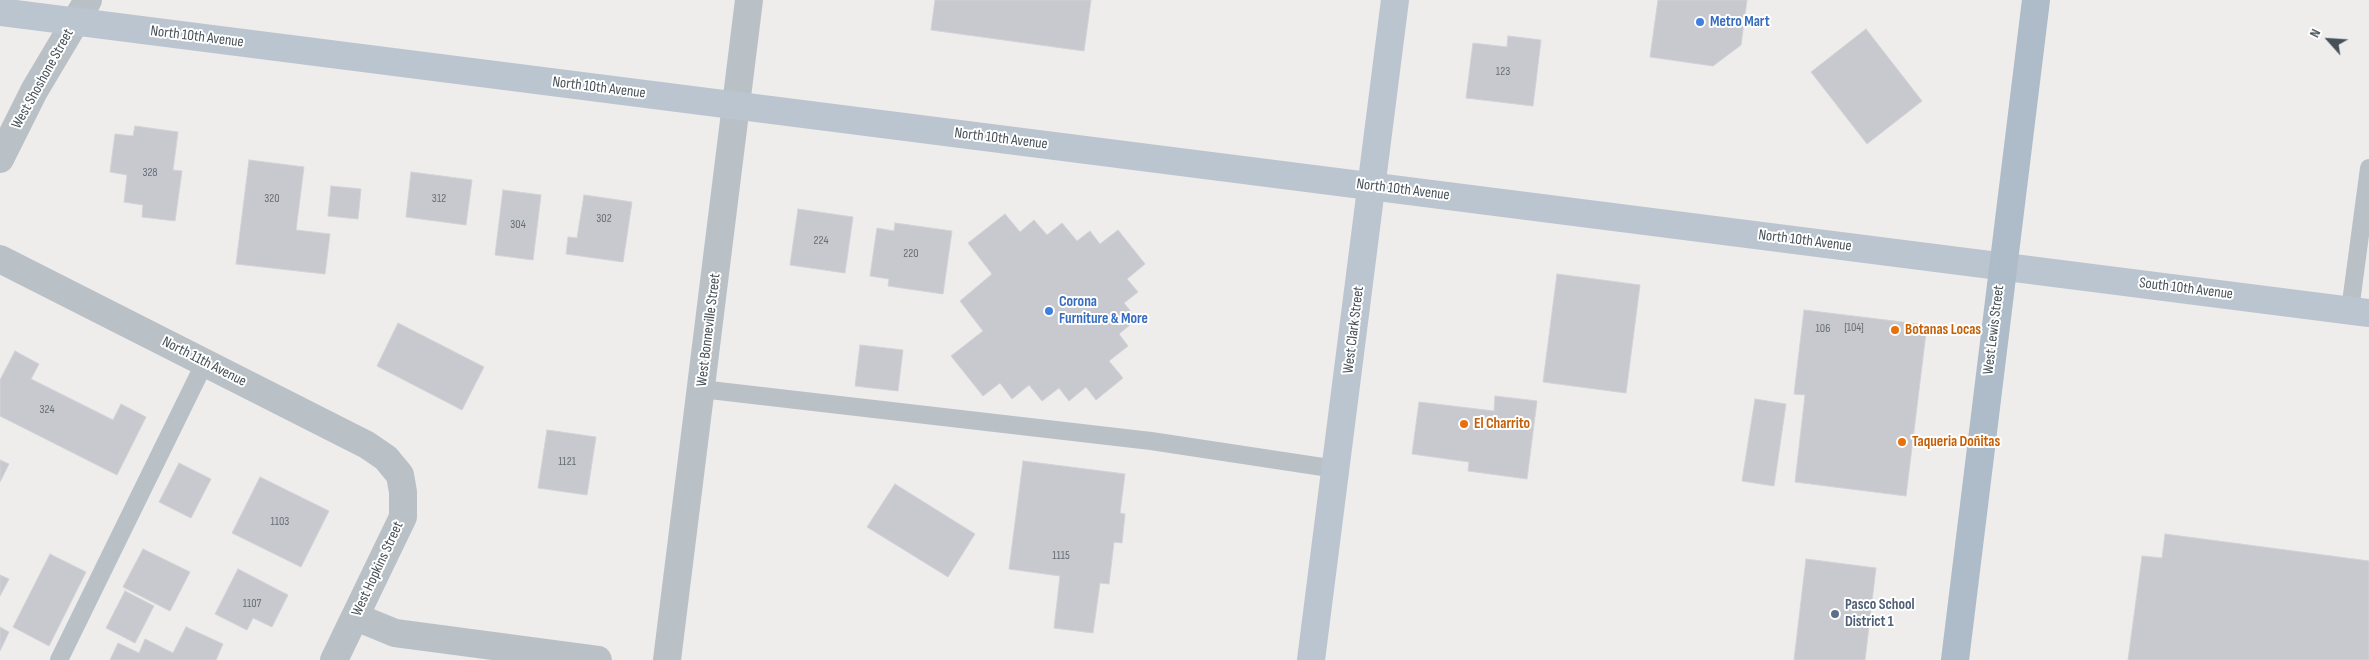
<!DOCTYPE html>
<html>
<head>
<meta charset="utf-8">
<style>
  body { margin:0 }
  #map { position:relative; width:2369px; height:660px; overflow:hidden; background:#efecec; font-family:"Sofia Sans Condensed",sans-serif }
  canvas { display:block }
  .north { position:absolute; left:2304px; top:15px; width:50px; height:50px; -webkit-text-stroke:4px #fff; paint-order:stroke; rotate:296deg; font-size:14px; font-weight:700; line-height:20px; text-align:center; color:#465057 }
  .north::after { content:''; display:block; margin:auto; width:18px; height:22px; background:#465057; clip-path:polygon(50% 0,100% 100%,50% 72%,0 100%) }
</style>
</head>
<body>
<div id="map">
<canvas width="2369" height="660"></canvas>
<div class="north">N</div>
</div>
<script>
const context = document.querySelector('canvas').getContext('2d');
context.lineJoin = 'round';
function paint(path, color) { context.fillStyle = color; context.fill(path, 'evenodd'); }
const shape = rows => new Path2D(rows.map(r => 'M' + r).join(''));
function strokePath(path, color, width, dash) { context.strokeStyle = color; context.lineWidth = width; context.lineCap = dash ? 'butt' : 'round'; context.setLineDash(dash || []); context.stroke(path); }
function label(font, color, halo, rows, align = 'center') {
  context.font = font + ' "Sofia Sans Condensed",sans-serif'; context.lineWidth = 4; context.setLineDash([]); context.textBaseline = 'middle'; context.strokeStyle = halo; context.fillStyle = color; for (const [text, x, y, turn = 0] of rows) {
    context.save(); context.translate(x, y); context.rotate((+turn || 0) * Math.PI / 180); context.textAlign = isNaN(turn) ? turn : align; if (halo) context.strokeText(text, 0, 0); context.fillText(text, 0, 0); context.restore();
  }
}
const building = shape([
  [935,0,1091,0,1084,51,931,30,935,0],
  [1658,0,1747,0,1741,45,1713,66,1650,57,1658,0],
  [1866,29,1922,101,1867,144,1811,72,1866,29],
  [1508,36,1541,40,1533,106,1466,98,1473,43,1507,47,1508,36],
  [135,126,178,132,173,170,182,171,175,221,142,217,143,205,124,202,127,175,110,172,115,134,133,136,135,126],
  [249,160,304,167,296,230,330,234,325,274,236,264,249,160],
  [411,172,472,180,466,225,406,217,411,172],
  [331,186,361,189,358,219,328,216,331,186],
  [503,190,541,195,533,260,495,255,503,190],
  [584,195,632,202,623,262,566,254,568,237,577,238,584,195],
  [798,209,853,217,845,273,790,265,798,209],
  [1005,214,1020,232,1034,220,1047,235,1062,223,1077,241,1090,231,1100,244,1118,230,1145,264,1127,279,1138,292,1124,303,1137,319,1119,334,1128,346,1109,361,1123,378,1096,400,1086,387,1069,401,1059,388,1042,401,1029,385,1012,399,1000,383,983,396,951,356,983,331,960,301,992,274,968,243,1005,214],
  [895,223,952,231,943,294,888,286,889,279,870,276,877,228,894,231,895,223],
  [1557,274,1640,285,1626,393,1543,382,1557,274],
  [1804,310,1927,325,1906,496,1795,482,1805,395,1794,394,1804,310],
  [398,323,484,367,462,410,377,366,398,323],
  [860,345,903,350,898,391,855,386,860,345],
  [15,351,39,364,31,379,113,420,121,404,146,417,117,475,0,416,0,380,15,351],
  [1495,396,1537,401,1527,479,1468,471,1469,462,1412,454,1419,402,1494,411,1495,396],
  [1755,399,1786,404,1774,486,1742,481,1755,399],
  [547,430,596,437,587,495,538,488,547,430],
  [0,460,9,464,0,482,0,460],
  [1023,461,1125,474,1120,513,1125,514,1122,543,1114,542,1109,584,1100,583,1093,633,1054,628,1060,576,1009,569,1023,461],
  [179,463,211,479,191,518,159,502,179,463],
  [260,477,329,511,301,567,232,533,260,477],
  [895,484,975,534,948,577,867,527,895,484],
  [2165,534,2369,561,2369,660,2128,660,2142,556,2162,558,2165,534],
  [143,549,190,572,170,611,123,587,143,549],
  [50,554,86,572,49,646,13,627,50,554],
  [1806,559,1876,568,1865,660,1794,660,1806,559],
  [238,569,288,595,272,627,253,618,247,630,215,614,238,569],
  [0,575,9,579,0,596,0,575],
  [125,591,154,606,135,643,106,628,125,591],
  [0,627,9,632,0,651,0,627],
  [186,627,223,644,216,660,110,660,118,643,139,653,145,639,173,653,186,627]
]);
paint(building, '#c7c9cf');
strokePath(building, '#d1d3d7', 1);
strokePath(shape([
  [2350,310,2369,168],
  [701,389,1151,441,1336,469],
  [59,660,205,362]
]), '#b9c1c7', 18);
strokePath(shape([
  [0,159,34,91,88,0],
  [0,259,367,445,386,458,400,475,403,492,403,517,334,660],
  [356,617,395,633,598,660],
  [667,660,749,0]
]), '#b9c1c7', 28);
strokePath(shape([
  [0,12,2369,313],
  [1311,660,1395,0]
]), '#bbc5cf', 28);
strokePath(shape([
  [1955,660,2036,0]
]), '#aebcc9', 28);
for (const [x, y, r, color] of [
  [1700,22,5,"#3f7fe0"],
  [1049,311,5,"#3f7fe0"],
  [1895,330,5,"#e8710a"],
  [1464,424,5,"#e8710a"],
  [1902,442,5,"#e8710a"],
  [1835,614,5,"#5c6f8a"]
]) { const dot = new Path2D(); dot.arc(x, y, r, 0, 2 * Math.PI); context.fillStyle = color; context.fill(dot); strokePath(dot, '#fff', 2); }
label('12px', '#666e75', null, [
  ["123",1503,72],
  ["328",150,173],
  ["320",272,199],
  ["312",439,199],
  ["302",604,219],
  ["304",518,225],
  ["224",821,241],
  ["220",911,254],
  ["[104]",1854,328],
  ["106",1823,329],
  ["324",47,410],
  ["1121",567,462],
  ["1103",280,522],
  ["1115",1061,556],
  ["1107",252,604]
]);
label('bold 15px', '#366cbe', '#fff', [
  ["Metro Mart",1710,22],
  ["Corona",1059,302],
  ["Furniture & More",1059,319]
], 'left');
label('15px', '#465057', '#fff', [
  ["North 10th Avenue",197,37,7],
  ["West Shoshone Street",43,79,-61],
  ["North 10th Avenue",599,88,7],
  ["North 10th Avenue",1001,139,7],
  ["North 10th Avenue",1403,190,7],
  ["North 10th Avenue",1805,241,7],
  ["South 10th Avenue",2186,289,7],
  ["West Bonneville Street",709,330,-83],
  ["West Clark Street",1354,330,-83],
  ["West Lewis Street",1994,330,-83],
  ["North 11th Avenue",204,362,27],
  ["West Hopkins Street",378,569,-65]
]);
label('bold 15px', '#c56008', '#fff', [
  ["Botanas Locas",1905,330],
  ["El Charrito",1474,424],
  ["Taqueria Doñitas",1912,442]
], 'left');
label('bold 15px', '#4e5e75', '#fff', [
  ["Pasco School",1845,605],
  ["District 1",1845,622]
], 'left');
</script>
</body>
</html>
